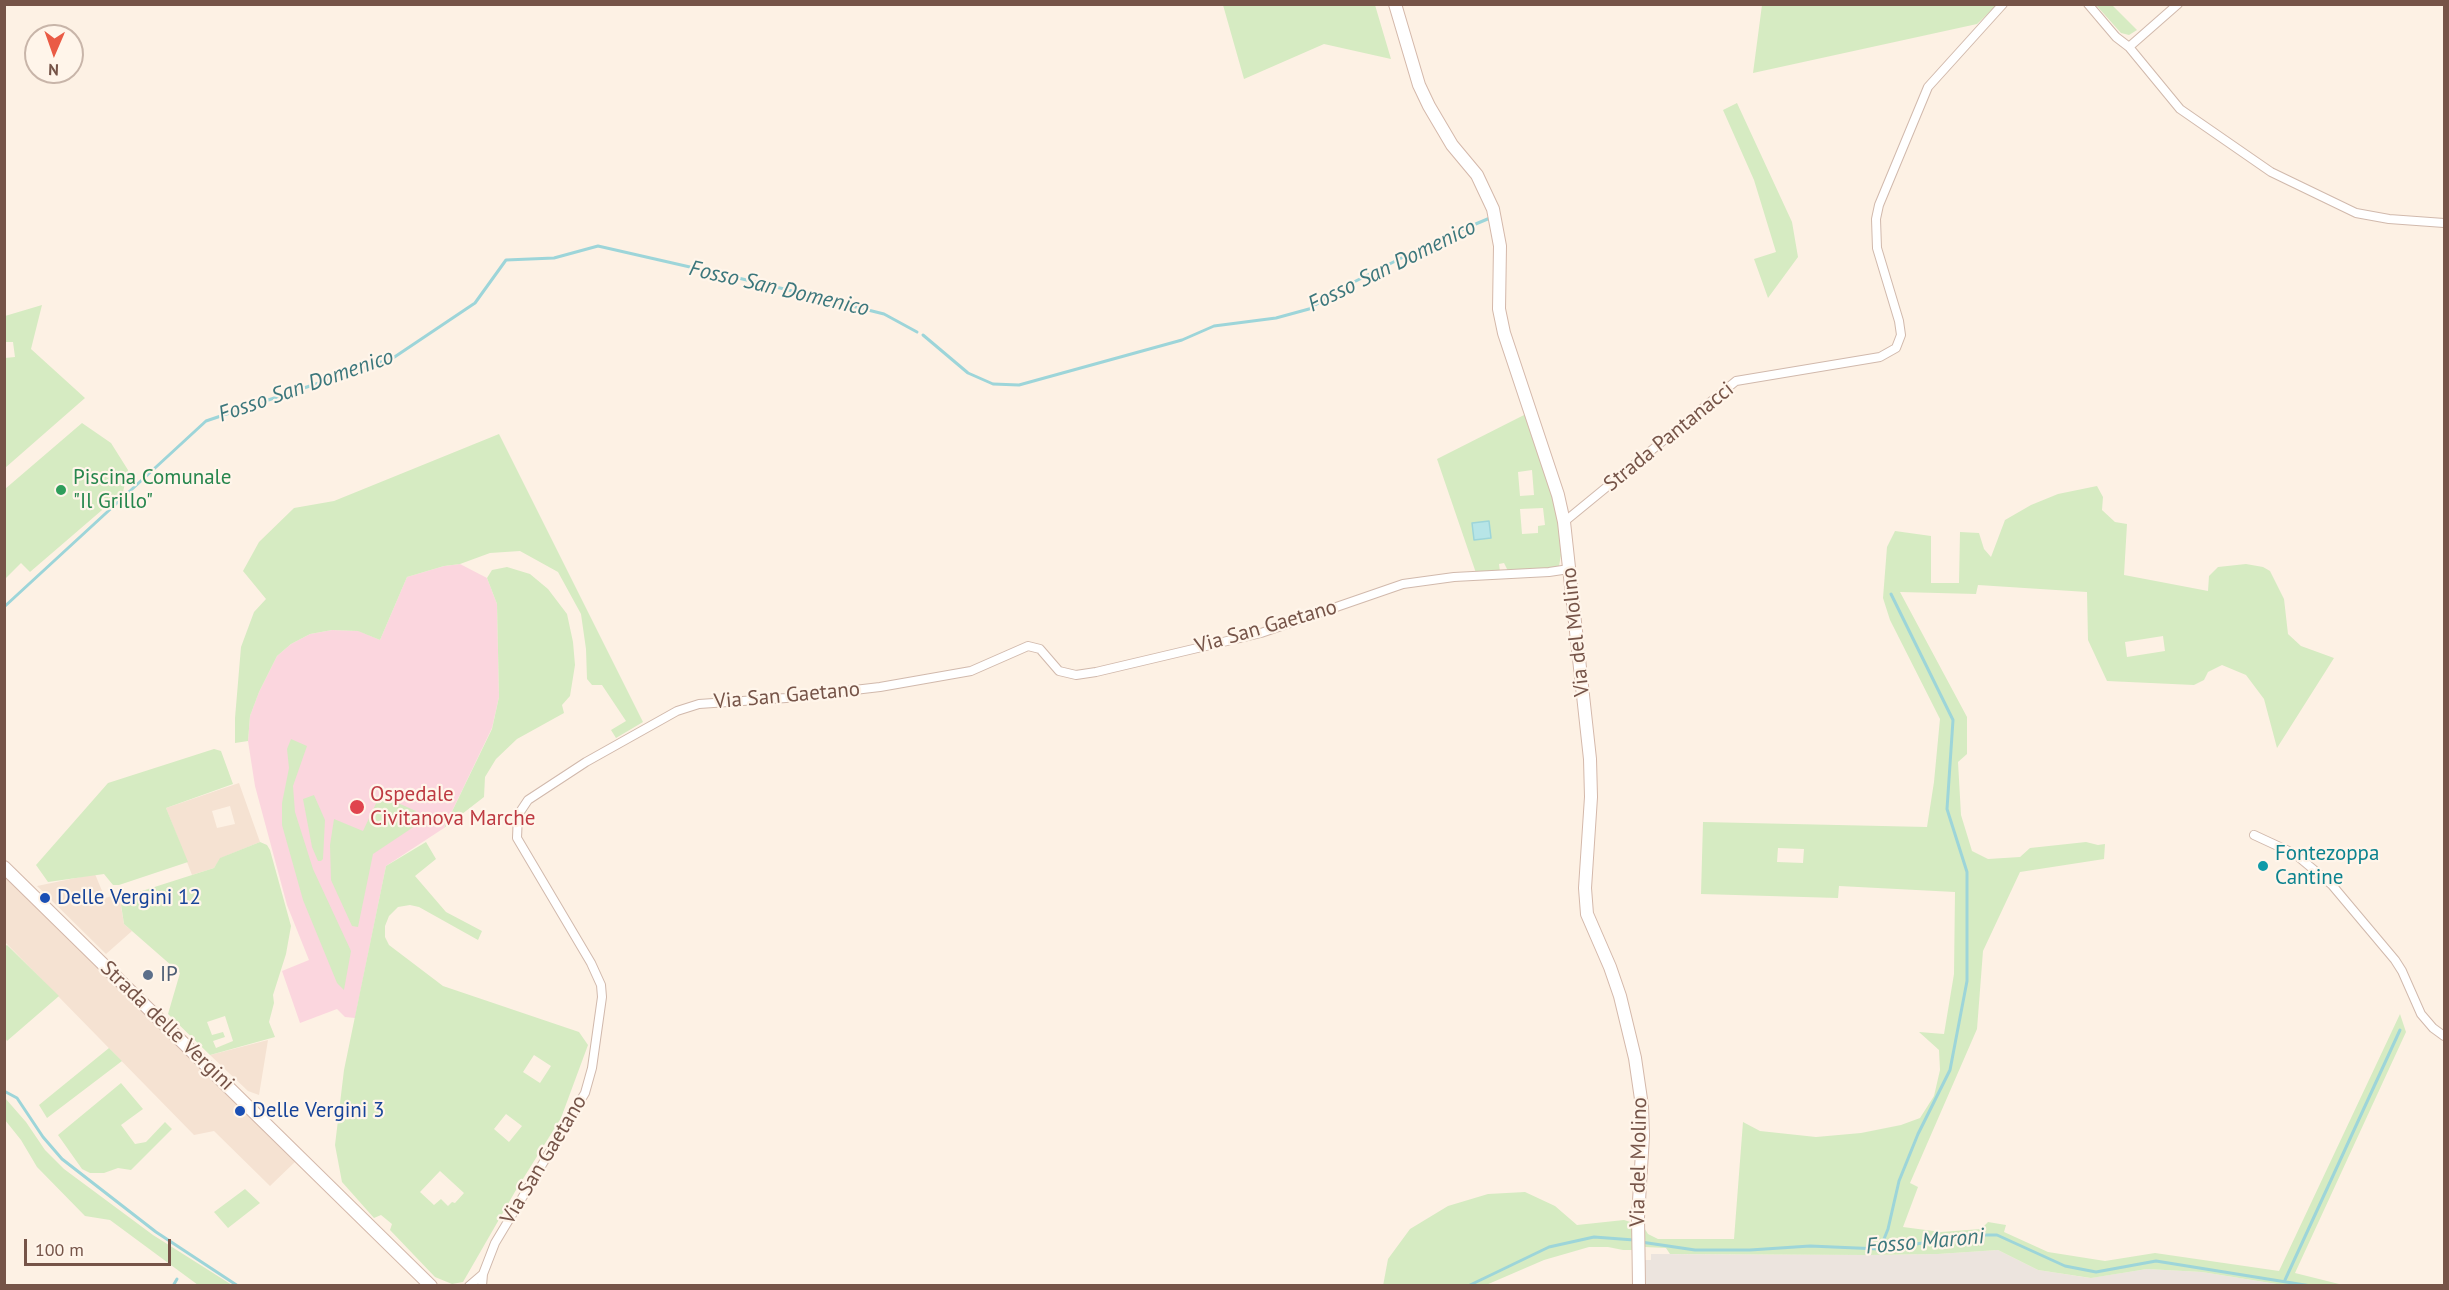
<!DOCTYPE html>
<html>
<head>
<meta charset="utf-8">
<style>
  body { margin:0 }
  #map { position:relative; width:2449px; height:1290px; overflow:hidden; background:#fdf1e4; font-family:"PT Sans",sans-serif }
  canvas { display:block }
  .frame { position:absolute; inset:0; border:6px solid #765448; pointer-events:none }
  .north { position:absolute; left:24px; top:24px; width:60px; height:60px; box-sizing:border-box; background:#fff5ea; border:2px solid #c8b5a9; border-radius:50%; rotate:182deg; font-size:16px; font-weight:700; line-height:24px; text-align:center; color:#765448 }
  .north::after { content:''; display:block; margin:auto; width:21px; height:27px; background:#ea5b45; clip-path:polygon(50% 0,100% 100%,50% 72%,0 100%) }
  .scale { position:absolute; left:24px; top:1239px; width:147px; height:27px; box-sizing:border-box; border:3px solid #765448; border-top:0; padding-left:8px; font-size:18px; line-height:21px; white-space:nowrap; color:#765448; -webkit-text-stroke:4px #fff5ea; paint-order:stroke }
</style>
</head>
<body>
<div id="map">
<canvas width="2449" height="1290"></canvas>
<div class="frame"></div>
<div class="north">N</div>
<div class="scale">100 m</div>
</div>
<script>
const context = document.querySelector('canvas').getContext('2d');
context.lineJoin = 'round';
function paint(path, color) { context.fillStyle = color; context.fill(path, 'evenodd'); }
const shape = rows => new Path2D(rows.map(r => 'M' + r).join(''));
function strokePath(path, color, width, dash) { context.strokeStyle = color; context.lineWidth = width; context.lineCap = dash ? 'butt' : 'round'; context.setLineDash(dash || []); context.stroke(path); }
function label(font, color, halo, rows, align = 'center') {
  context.font = font + ' "PT Sans",sans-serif'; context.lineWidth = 4.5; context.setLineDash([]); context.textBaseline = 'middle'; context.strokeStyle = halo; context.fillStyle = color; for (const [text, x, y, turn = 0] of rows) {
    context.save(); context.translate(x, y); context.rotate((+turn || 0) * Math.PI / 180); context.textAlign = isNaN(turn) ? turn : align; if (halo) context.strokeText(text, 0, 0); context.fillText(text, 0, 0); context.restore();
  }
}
paint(shape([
  [239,783,260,842,221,858,214,868,192,875,166,808],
  [230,806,235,824,217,828,212,811],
  [95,874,105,898,119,894,124,924,132,931,106,954,37,886],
  [4,876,296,1161,270,1186,214,1131,194,1135,5,942],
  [268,1040,259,1095,248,1091,210,1055]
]), '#f5e2d2');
paint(shape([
  [1998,1250,2038,1270,2090,1278,2147,1269,2202,1272,2283,1285,1644,1286,1643,1260,1651,1260,1651,1254,1867,1255,1938,1254]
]), '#ece4de');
paint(shape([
  [460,564,487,578,497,604,499,697,492,728,444,828,386,866,355,1018,345,1017,337,1009,300,1023,282,971,309,960,287,905,255,786,248,741,250,716,259,692,277,656,291,644,310,634,332,630,359,631,380,640,407,577,444,566]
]), '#fbd6de');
paint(shape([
  [1223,5,1375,5,1391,59,1324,44,1244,79],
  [1762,5,1762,4,1997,5,1977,24,1753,73],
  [2096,5,2112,5,2137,30,2129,35,2121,33],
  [1737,103,1792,222,1798,257,1768,298,1754,259,1776,252,1754,180,1723,110],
  [42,305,31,349,85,398,5,468,5,358,15,357,13,342,5,342,5,316],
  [1526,414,1528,426,1551,491,1558,521,1561,555,1559,566,1556,568,1508,571,1504,563,1499,564,1500,572,1476,573,1437,459],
  [1532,470,1534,495,1520,496,1518,472],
  [1543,508,1545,525,1538,526,1538,533,1522,534,1520,509],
  [82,423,111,443,128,470,123,492,30,572,21,563,5,579,5,489],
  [499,434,643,722,616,738,611,730,626,721,602,685,592,685,587,679,586,649,581,614,558,572,520,551,490,553,460,564,444,566,407,577,380,640,358,631,332,630,310,634,291,644,277,656,259,692,250,716,248,741,235,743,235,718,241,647,254,612,266,599,243,571,259,542,294,508,334,501],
  [2097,486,2103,497,2102,510,2115,522,2127,524,2124,575,2208,591,2209,576,2218,567,2246,564,2263,567,2270,571,2284,599,2288,634,2301,646,2334,658,2277,748,2264,699,2246,675,2222,665,2208,672,2204,680,2194,685,2107,681,2088,640,2087,592,1978,585,1976,594,1900,592,1967,717,1967,754,1958,762,1961,815,1972,851,1988,859,2020,857,2030,848,2086,842,2098,845,2105,844,2104,859,2020,872,1983,951,1977,1029,1910,1183,1918,1187,1903,1227,1941,1232,1981,1229,1988,1222,2006,1225,2004,1232,2048,1252,2105,1261,2155,1253,2279,1271,2400,1014,2406,1032,2295,1273,2343,1285,2283,1285,2202,1272,2147,1269,2091,1278,2038,1270,1998,1250,1938,1254,1867,1255,1670,1254,1666,1248,1645,1247,1642,1250,1623,1250,1608,1247,1589,1247,1544,1260,1486,1285,1383,1286,1388,1259,1410,1229,1448,1206,1488,1194,1525,1192,1555,1206,1577,1225,1624,1220,1643,1226,1648,1234,1658,1239,1734,1239,1743,1122,1760,1131,1816,1137,1861,1133,1901,1125,1920,1118,1934,1096,1940,1070,1939,1050,1919,1032,1944,1034,1954,974,1955,892,1839,886,1838,898,1701,894,1703,822,1927,827,1934,782,1940,719,1890,620,1883,598,1887,547,1895,531,1931,536,1931,583,1959,583,1960,532,1979,533,1984,549,1991,557,2005,520,2031,505,2058,494],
  [2163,636,2165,651,2127,657,2125,642],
  [1778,848,1804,849,1803,863,1777,862],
  [507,567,530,574,548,589,567,614,573,642,575,665,570,696,562,705,564,713,517,739,496,759,485,777,484,797,444,828,492,729,499,697,497,604,487,578,492,570],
  [291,739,307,746,293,786,295,812,313,869,351,951,344,990,337,983,303,900,282,825,282,803,289,768,287,749],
  [214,749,221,751,233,784,166,808,188,862,119,885,113,885,104,874,48,882,36,865,108,783],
  [314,795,325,820,323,859,321,861,318,861,312,847,303,799],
  [380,795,416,811,421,822,373,854,358,927,352,926,331,880,330,845,334,819,363,831],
  [260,842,267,845,270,850,291,926,286,954,273,995,274,1003,269,1022,275,1037,210,1055,168,1014,180,973,124,924,120,898,214,868,220,858],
  [225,1016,233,1041,216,1048,213,1041,225,1037,223,1032,212,1035,207,1022],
  [426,842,436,859,415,876,446,912,482,931,478,940,419,907,410,905,398,907,389,916,385,926,385,937,389,945,443,986,579,1032,588,1045,561,1118,516,1190,463,1282,452,1284,435,1277,390,1230,392,1224,381,1215,374,1218,342,1182,335,1145,344,1070,386,866],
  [534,1055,551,1066,540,1083,523,1072],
  [506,1114,522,1126,509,1142,494,1129],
  [440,1171,464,1193,455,1203,452,1202,448,1206,441,1199,434,1205,420,1192],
  [7,945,59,996,7,1041,4,1036,4,947],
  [109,1048,122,1061,47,1118,39,1105],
  [121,1083,143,1109,121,1125,135,1144,146,1142,165,1122,172,1129,131,1170,118,1168,104,1173,90,1173,82,1169,58,1135],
  [5,1098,26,1122,45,1150,64,1169,153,1235,232,1285,198,1285,110,1220,85,1216,37,1167,21,1140,5,1120],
  [245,1189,260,1203,228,1228,214,1212]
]), '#d6ebc2');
const water = shape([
  [1489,521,1491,538,1474,540,1472,523,1489,521]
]);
paint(water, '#b7e5e7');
strokePath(water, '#9dd5d9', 1.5);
strokePath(shape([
  [923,335,968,373,993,384,1019,385,1182,340,1214,326,1276,318,1309,309,1342,288,1435,241,1490,218],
  [4,607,206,421,393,358,475,303,506,260,554,258,598,246,760,283,884,314,917,332],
  [4,1091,17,1098,43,1137,62,1159,156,1232,238,1286],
  [1641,1242,1695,1250,1750,1250,1810,1246,1880,1249,1980,1235,1997,1235,2065,1266,2096,1272,2156,1261,2311,1286],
  [1880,1249,1888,1229,1899,1181,1918,1134,1950,1070,1967,981,1967,872,1947,809,1953,720,1891,594],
  [2285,1280,2400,1030],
  [173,1286,177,1279],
  [1468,1286,1549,1247,1594,1237,1634,1240]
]), '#9dd5d9', 3);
const street = shape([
  [2088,4,2116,37,2129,47,2180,109,2271,172,2356,213,2389,219,2444,223],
  [2129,47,2178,4],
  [1564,522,1736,381,1880,357,1896,348,1901,335,1899,321,1877,248,1876,219,1879,205,1928,87,2003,4],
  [2254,835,2295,854,2332,885,2395,960,2402,971,2421,1014,2433,1028,2444,1036],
  [469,1286,483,1274],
  [482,1286,483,1274,495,1243,585,1093,592,1068,602,997,601,985,591,963,517,838,518,815,528,800,586,762,677,711,699,704,786,698,880,687,971,671,1028,646,1040,649,1059,671,1076,675,1096,672,1261,633,1403,584,1454,577,1549,572,1569,569]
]);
const secondary = shape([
  [1395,4,1419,85,1429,106,1452,145,1477,175,1493,209,1500,246,1499,309,1504,333,1558,495,1564,522,1590,759,1591,797,1585,888,1587,914,1610,967,1620,996,1635,1058,1642,1106,1643,1136,1638,1217,1639,1286],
  [4,867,431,1286]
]);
strokePath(street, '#d1b9ac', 10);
strokePath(secondary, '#d4b8aa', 14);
strokePath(street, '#fff', 8);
strokePath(secondary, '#fff', 12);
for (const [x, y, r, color] of [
  [61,490,6,"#2e9e5b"],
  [357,807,8,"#e0444e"],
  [2263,866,6,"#0f9aa8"],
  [45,898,6,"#1a4fb4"],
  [148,975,6,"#5c6f8a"],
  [240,1111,6,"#1a4fb4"]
]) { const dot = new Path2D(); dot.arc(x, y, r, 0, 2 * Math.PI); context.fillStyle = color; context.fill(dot); strokePath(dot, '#fff5ea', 2); }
label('21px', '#765448', '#fff5ea', [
  ["Strada Pantanacci",1669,437,-39],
  ["Via San Gaetano",1266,627,-16],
  ["Via del Molino",1576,632,-96],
  ["Via San Gaetano",787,696,-5],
  ["Strada delle Vergini",167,1026,44],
  ["Via San Gaetano",544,1160,-59],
  ["Via del Molino",1639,1162,-89]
]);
label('21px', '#27864d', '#fff5ea', [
  ["Piscina Comunale",73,478],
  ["\"Il Grillo\"",73,502]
], 'left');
label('21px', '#be3a42', '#fff5ea', [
  ["Ospedale",370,795],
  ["Civitanova Marche",370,819]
], 'left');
label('21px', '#0d838f', '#fff5ea', [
  ["Fontezoppa",2275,854],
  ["Cantine",2275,878]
], 'left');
label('21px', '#164399', '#fff5ea', [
  ["Delle Vergini 12",57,898],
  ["Delle Vergini 3",252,1111]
], 'left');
label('21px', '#4e5e75', '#fff5ea', [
  ["IP",160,975]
], 'left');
label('italic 22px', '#3c777c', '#fff5ea', [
  ["Fosso San Domenico",1392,266,-26],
  ["Fosso San Domenico",779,289,13],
  ["Fosso San Domenico",306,386,-19],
  ["Fosso Maroni",1925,1242,-5]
]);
</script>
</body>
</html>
